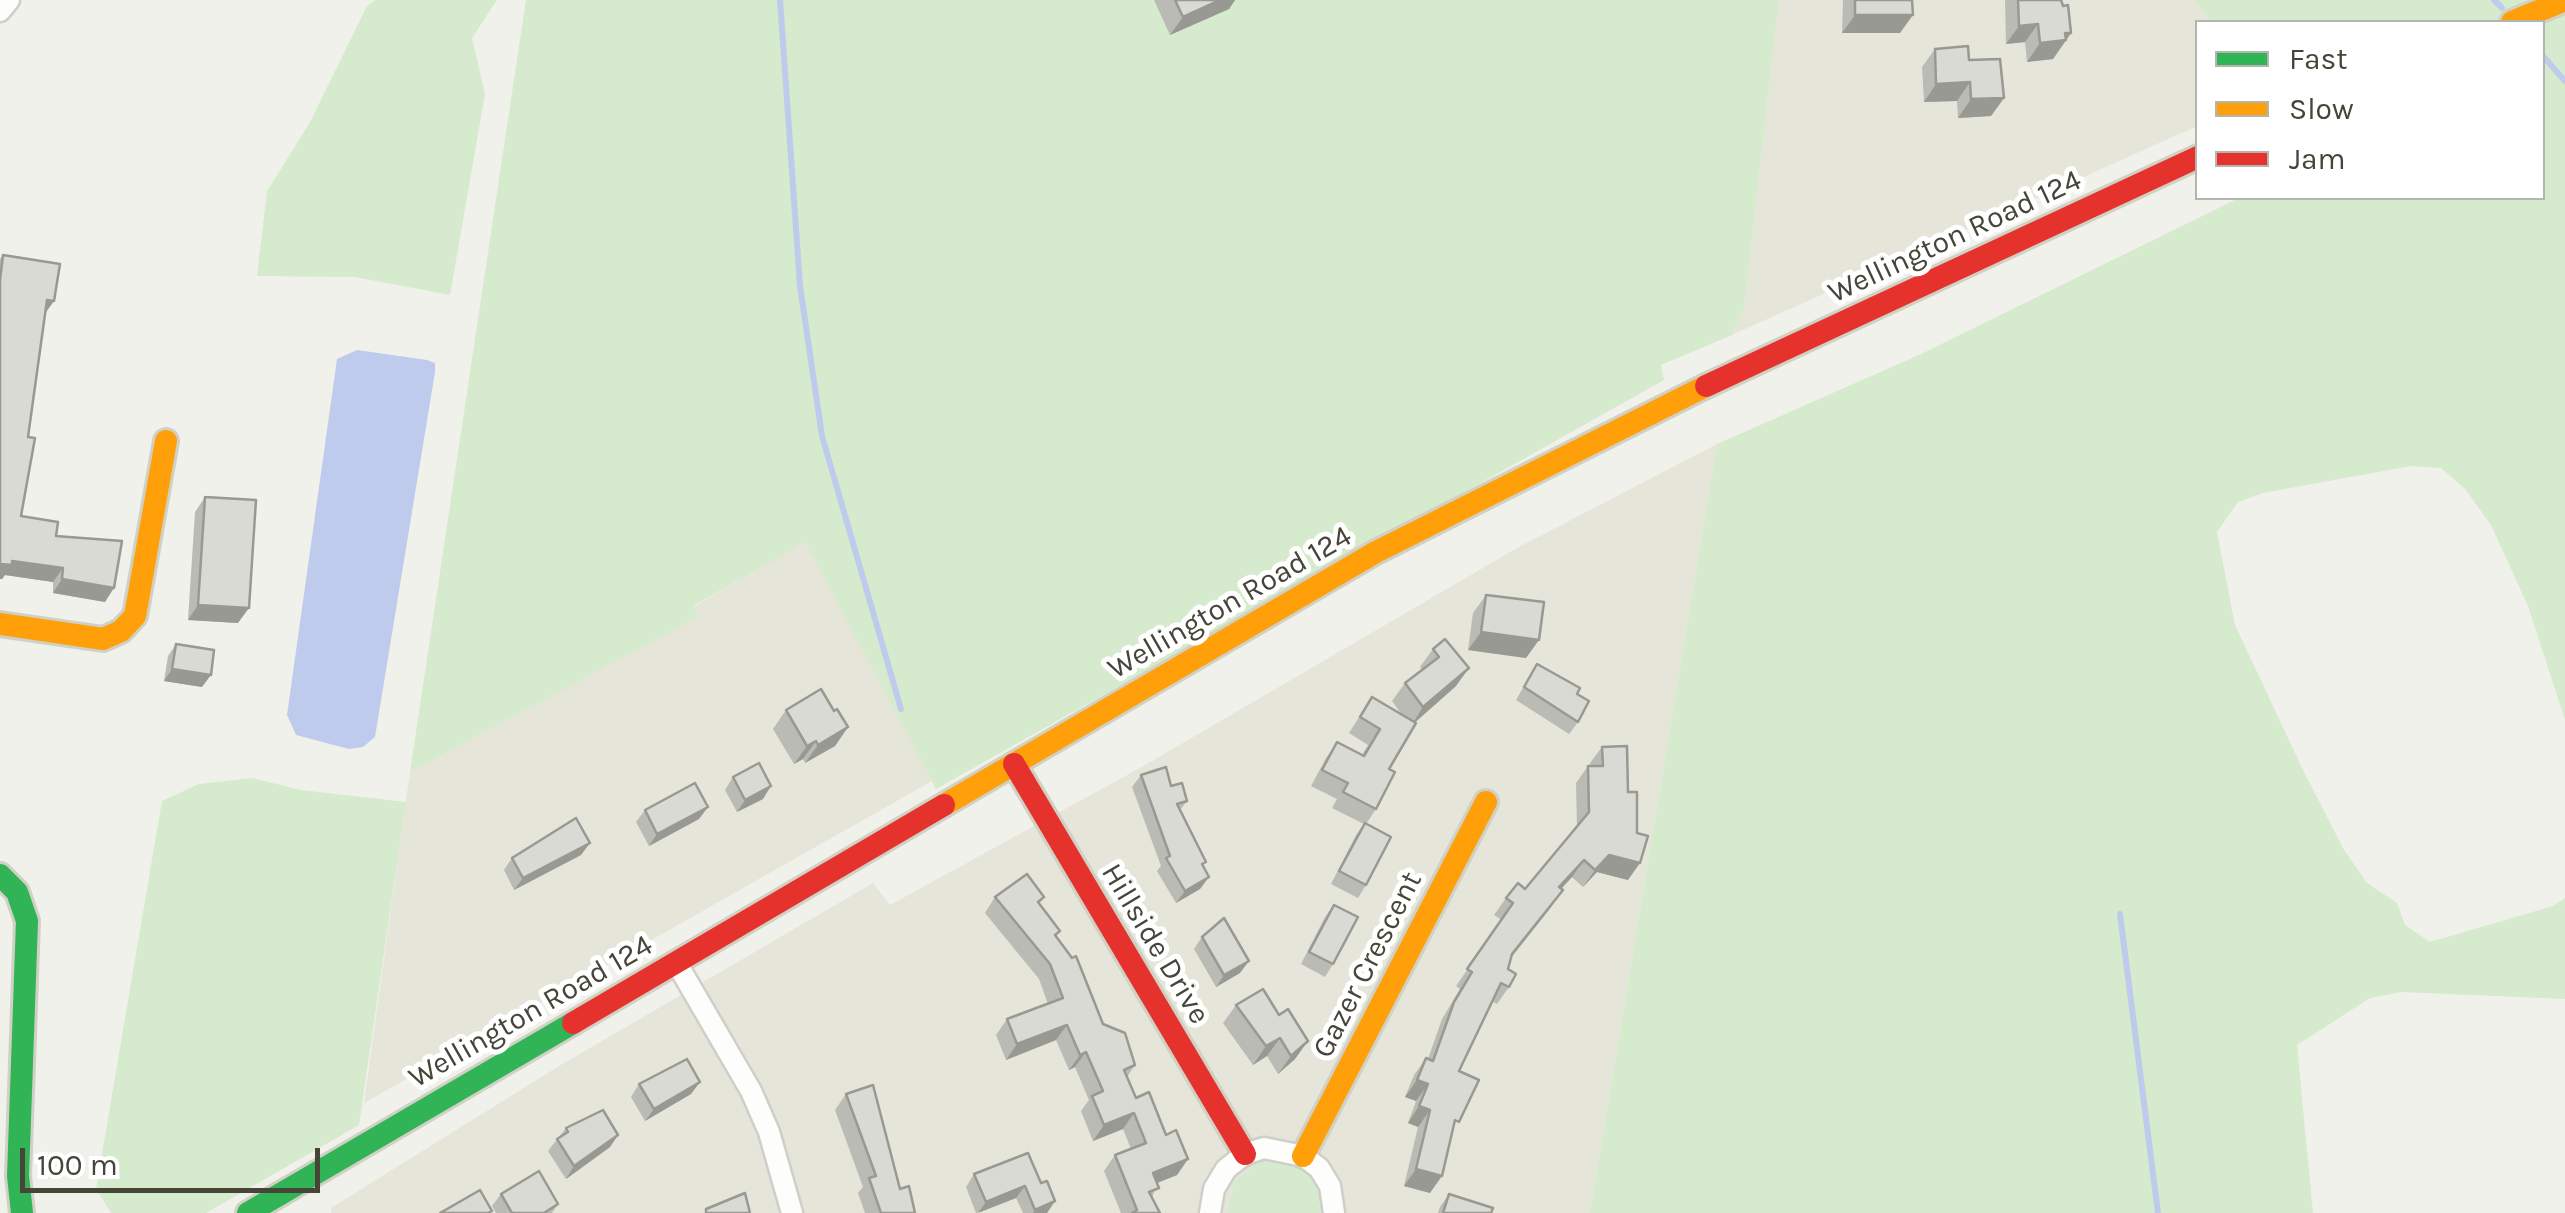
<!DOCTYPE html>
<html>
<head>
<meta charset="utf-8">
<style>
  body { margin:0 }
  #map { position:relative; width:2565px; height:1213px; overflow:hidden; background:#f1f1eb; font-family:Karla,sans-serif }
  canvas { display:block }
  .legend { position:absolute; left:2195px; top:20px; width:350px; height:180px; box-sizing:border-box; background:#fff; border:2px solid #b5b5af; margin:0; padding:12px 18px; list-style:none; font-size:30px; color:#464537 }
  .legend li { display:flex; align-items:center; gap:20px; height:50px }
  .legend b { width:50px; border:2px solid #b5b5af }
  .scale { position:absolute; left:20px; top:1148px; width:300px; height:45px; box-sizing:border-box; border:5px solid #464537; border-top:0; padding-left:12px; font-size:30px; line-height:35px; white-space:nowrap; color:#464537; -webkit-text-stroke:8px #fff; paint-order:stroke }
</style>
</head>
<body>
<div id="map">
<canvas width="2565" height="1213"></canvas>
<ul class="legend">
<li><b style="height:12px;background:#30b455"></b>Fast</li>
<li><b style="height:12px;background:#ff9f0a"></b>Slow</li>
<li><b style="height:12px;background:#e5322d"></b>Jam</li>
</ul>
<div class="scale">100 m</div>
</div>
<script>
const context = document.querySelector('canvas').getContext('2d');
context.lineJoin = 'round';
function paint(path, color) { context.fillStyle = color; context.fill(path, 'evenodd'); }
const shape = rows => new Path2D(rows.map(r => 'M' + r).join(''));
function strokePath(path, color, width, dash) { context.strokeStyle = color; context.lineWidth = width; context.lineCap = dash ? 'butt' : 'round'; context.setLineDash(dash || []); context.stroke(path); }
function label(font, color, halo, rows, align = 'center') {
  context.font = font + ' Karla,sans-serif'; context.lineWidth = 10; context.setLineDash([]); context.textBaseline = 'middle'; context.strokeStyle = halo; context.fillStyle = color; for (const [text, x, y, turn = 0] of rows) {
    context.save(); context.translate(x, y); context.rotate((+turn || 0) * Math.PI / 180); context.textAlign = isNaN(turn) ? turn : align; if (halo) context.strokeText(text, 0, 0); context.fillText(text, 0, 0); context.restore();
  }
}
paint(shape([
  [1779,0,2194,0,2211,22,2198,22,2197,126,1732,335,1744,309],
  [1717,444,1590,1213,331,1213,331,1208,554,1069,873,883,890,905,1140,768,1517,548],
  [805,541,932,781,364,1103,410,772,697,617,693,607]
]), '#e5e5d9');
paint(shape([
  [375,0,497,0,472,38,485,94,450,295,355,277,257,276,267,191,309,124,367,6],
  [526,0,1779,0,1744,309,1732,335,1661,365,1664,380,936,789,805,542,693,606,698,617,410,772],
  [2194,0,2565,0,2565,720,2528,606,2491,525,2465,489,2441,468,2411,466,2263,493,2238,502,2217,532,2235,625,2302,768,2344,850,2367,883,2397,903,2405,925,2430,942,2553,906,2565,898,2565,999,2401,992,2370,998,2297,1045,2313,1213,1590,1213,1717,444,1919,355,2239,198,2542,198,2542,22,2211,22],
  [252,778,301,790,406,802,359,1125,206,1213,111,1213,96,1189,162,801,199,784],
  [1274,1159,1305,1168,1316,1179,1325,1213,1227,1213,1234,1181,1259,1162]
]), '#d6eacd');
paint(shape([
  [357,350,427,360,435,363,435,372,375,737,363,747,349,749,296,735,287,715,337,359]
]), '#bfcbec');
strokePath(shape([
  [780,0,800,286,822,436,901,709],
  [2494,0,2502,8],
  [2542,55,2565,81],
  [2120,914,2158,1213]
]), '#bfcbec', 6);
const street = shape([
  [0,11,9,0],
  [676,962,751,1091,769,1132,792,1213],
  [1210,1213,1214,1189,1226,1169,1245,1154,1264,1148,1303,1156,1319,1168,1330,1186,1334,1213]
]);
const fast = shape([
  [0,875,17,892,27,921,18,1176,22,1213],
  [248,1213,573,1023]
]);
const slow = shape([
  [2512,22,2565,0],
  [0,624,103,639,121,631,135,616,166,441],
  [944,805,1376,552,1706,386],
  [1303,1156,1486,802]
]);
const jam = shape([
  [1706,386,2198,157],
  [1014,764,1245,1154],
  [573,1023,944,805]
]);
strokePath(street, '#cfcfc9', 25);
strokePath(fast, '#d0d1c4', 28);
strokePath(slow, '#d0d1c4', 28);
strokePath(jam, '#d0d1c4', 28);
strokePath(street, '#fdfdfc', 20);
strokePath(fast, '#30b455', 22);
strokePath(slow, '#ff9f0a', 22);
strokePath(jam, '#e5322d', 22);
paint(shape([
  [1154,0,1235,0,1229,9,1170,35],
  [1843,0,1912,0,1900,33,1842,33],
  [2005,0,2061,0,2071,33,2053,59,2027,62,2025,42,2006,44],
  [1935,49,1969,60,2004,98,1991,116,1958,118,1957,101,1924,102,1922,67],
  [3,255,45,314,28,437,21,516,56,536,105,602,53,593,53,582,5,575,2,579,0,579,0,259],
  [205,497,238,623,188,620,195,512],
  [1486,595,1526,658,1468,650,1473,613],
  [1445,639,1456,686,1415,722,1389,769,1376,809,1366,824,1366,885,1358,898,1331,884,1356,835,1364,824,1332,808,1337,799,1311,786,1326,758,1337,742,1362,755,1368,745,1349,733,1372,697,1402,715,1392,701,1405,683,1422,670,1420,667,1433,649],
  [176,644,202,687,164,681,168,656],
  [1537,664,1577,694,1578,722,1569,734,1516,700],
  [786,710,834,711,848,727,835,746,805,763,803,759,794,764,773,729],
  [1602,747,1628,880,1597,872,1583,887,1572,877,1561,889,1551,907,1511,958,1508,969,1509,987,1497,1004,1492,1001,1459,1071,1452,1131,1430,1193,1404,1186,1418,1127,1408,1123,1416,1101,1405,1097,1414,1075,1426,1058,1428,1059,1442,1019,1460,989,1456,986,1502,920,1494,915,1506,898,1525,889,1577,827,1576,783,1588,766,1590,766,1590,763],
  [1141,775,1171,786,1187,801,1180,810,1203,866,1200,889,1176,903,1157,871,1161,866,1132,787],
  [733,777,763,799,737,812,725,790],
  [645,810,699,819,649,846,636,822],
  [581,855,514,890,504,870,512,858],
  [995,897,1044,897,1039,904,1103,1024,1135,1065,1127,1077,1136,1098,1188,1159,1177,1175,1157,1183,1152,1198,1160,1213,1121,1213,1104,1171,1115,1155,1131,1149,1123,1129,1093,1141,1081,1111,1089,1100,1075,1067,1069,1070,1056,1040,1006,1060,996,1035,1007,1019,1048,1004,1039,979,985,913],
  [1334,905,1333,964,1325,977,1301,964,1325,917],
  [1202,937,1240,973,1216,987,1194,949],
  [1263,989,1295,1059,1278,1074,1267,1056,1253,1065,1223,1023,1236,1005],
  [639,1084,691,1094,645,1121,631,1097],
  [846,1094,900,1189,915,1213,865,1213,858,1193,863,1187,835,1110],
  [566,1128,618,1135,610,1147,566,1179,548,1151],
  [974,1174,1041,1183,1055,1201,1047,1213,1023,1213,1016,1198,976,1213,966,1187],
  [501,1194,558,1204,552,1213,496,1213,492,1206],
  [1449,1194,1491,1213,1438,1213,1440,1207]
]), '#bbbbb6');
paint(shape([
  [1220,0,1235,0,1229,9,1170,35,1183,17],
  [1855,15,1913,15,1900,33,1842,33],
  [2038,24,2025,42,2006,44,2019,26],
  [2065,33,2071,33,2053,59,2027,62,2040,43],
  [1970,82,1957,101,1924,102,1936,84],
  [2004,98,1991,116,1958,118,1971,99],
  [47,300,54,301,44,315],
  [12,561,63,568,53,582,5,575,2,579,0,579,0,564],
  [62,579,114,588,105,602,53,593],
  [198,605,249,608,238,623,188,620],
  [1481,632,1539,640,1526,658,1468,650],
  [1469,668,1456,686,1411,726,1423,707],
  [172,669,211,675,202,687,164,681],
  [848,727,835,746,805,763,818,745],
  [816,741,803,759,794,764,807,746],
  [771,786,763,799,737,812,745,800],
  [708,807,699,819,649,846,657,834],
  [590,843,581,855,514,890,523,878],
  [1609,855,1640,863,1628,880,1597,872,1583,887,1595,870],
  [1584,860,1572,877,1547,904,1559,887],
  [1209,877,1200,889,1176,903,1185,891],
  [1563,890,1551,907,1500,971,1512,954],
  [1249,961,1240,973,1216,987,1224,975],
  [1067,1025,1056,1040,1006,1060,1017,1044],
  [1280,1038,1267,1056,1253,1065,1266,1046],
  [1308,1041,1295,1059,1278,1074,1291,1056],
  [1086,1052,1075,1067,1069,1070,1080,1055],
  [1417,1080,1428,1084,1416,1101,1405,1097],
  [700,1082,691,1094,645,1121,654,1109],
  [1419,1106,1430,1110,1418,1127,1408,1123],
  [1134,1113,1123,1129,1093,1141,1104,1125],
  [618,1135,610,1147,566,1179,574,1166],
  [1188,1159,1177,1175,1142,1189,1153,1173],
  [1416,1169,1442,1176,1430,1193,1404,1186],
  [1025,1186,1016,1198,978,1213,986,1202],
  [1055,1201,1047,1213,1033,1213,1035,1210]
]), '#999994');
const building = shape([
  [1175,0,1220,0,1183,17,1175,0],
  [1855,0,1912,0,1913,15,1855,15,1855,0],
  [2018,0,2061,0,2063,6,2068,5,2071,33,2065,33,2066,40,2040,43,2038,24,2019,26,2018,0],
  [1968,46,1969,60,2000,59,2004,98,1971,99,1970,82,1936,84,1935,49,1968,46],
  [3,255,60,264,54,301,47,300,28,437,35,438,21,516,58,522,56,536,122,541,114,588,62,579,63,568,12,561,12,565,0,564,0,280,3,255],
  [205,497,256,500,249,608,198,605,205,497],
  [1486,595,1544,602,1539,640,1481,632,1486,595],
  [1445,639,1469,668,1423,707,1405,683,1439,657,1433,649,1445,639],
  [176,644,214,650,211,675,172,669,176,644],
  [1537,664,1580,688,1577,694,1589,701,1578,722,1524,687,1537,664],
  [821,689,834,711,837,709,848,727,818,745,816,741,807,746,786,710,821,689],
  [1372,697,1416,723,1389,769,1395,772,1376,809,1343,792,1348,783,1322,770,1337,742,1364,756,1380,729,1360,717,1372,697],
  [1627,746,1628,792,1637,792,1637,833,1648,836,1640,863,1609,855,1595,870,1584,860,1559,887,1563,890,1512,954,1508,969,1516,974,1509,987,1501,983,1459,1071,1479,1080,1459,1122,1455,1120,1442,1176,1416,1169,1430,1110,1419,1106,1428,1084,1417,1080,1426,1058,1433,1061,1454,1002,1472,972,1467,969,1513,903,1506,898,1518,883,1525,889,1589,812,1588,766,1603,766,1602,747,1627,746],
  [759,763,771,786,745,800,733,777,759,763],
  [1166,767,1171,786,1182,783,1187,801,1177,804,1206,862,1202,864,1209,877,1185,891,1166,858,1170,856,1141,775,1166,767],
  [695,783,708,807,657,834,645,810,695,783],
  [576,818,590,843,523,878,512,858,576,818],
  [1365,823,1391,837,1366,885,1339,871,1365,823],
  [1027,874,1044,897,1038,902,1060,931,1055,935,1072,958,1076,956,1103,1024,1125,1033,1135,1065,1124,1070,1136,1098,1149,1092,1166,1135,1176,1130,1188,1159,1153,1173,1159,1188,1149,1192,1160,1213,1132,1213,1137,1210,1115,1155,1146,1143,1134,1113,1104,1125,1092,1096,1103,1091,1086,1052,1080,1055,1067,1025,1017,1044,1007,1019,1063,998,1050,964,995,897,1027,874],
  [1334,905,1358,917,1333,964,1309,952,1334,905],
  [1224,918,1249,961,1224,975,1202,937,1224,918],
  [1263,989,1279,1015,1288,1009,1308,1041,1291,1056,1280,1038,1266,1046,1236,1005,1263,989],
  [687,1059,700,1082,654,1109,639,1084,687,1059],
  [873,1085,900,1189,909,1186,915,1213,881,1213,869,1178,876,1176,846,1094,873,1085],
  [603,1110,618,1135,574,1166,557,1139,568,1132,566,1128,603,1110],
  [1028,1153,1041,1183,1047,1181,1055,1201,1035,1210,1025,1186,986,1202,974,1174,1028,1153],
  [539,1171,558,1204,544,1213,512,1213,501,1194,539,1171],
  [480,1190,492,1211,488,1213,440,1213,480,1190],
  [745,1193,750,1213,706,1213,706,1209,745,1193],
  [1449,1194,1493,1208,1491,1213,1443,1213,1449,1194]
]);
paint(building, '#dadad4');
strokePath(building, '#999994', 2.5);
label('30px', '#464537', '#fff', [
  ["Wellington Road 124",1955,237,-25],
  ["Wellington Road 124",1230,603,-30],
  ["Hillside Drive",1155,944,59],
  ["Gazer Crescent",1368,965,-63],
  ["Wellington Road 124",531,1012,-30]
]);
</script>
</body>
</html>
